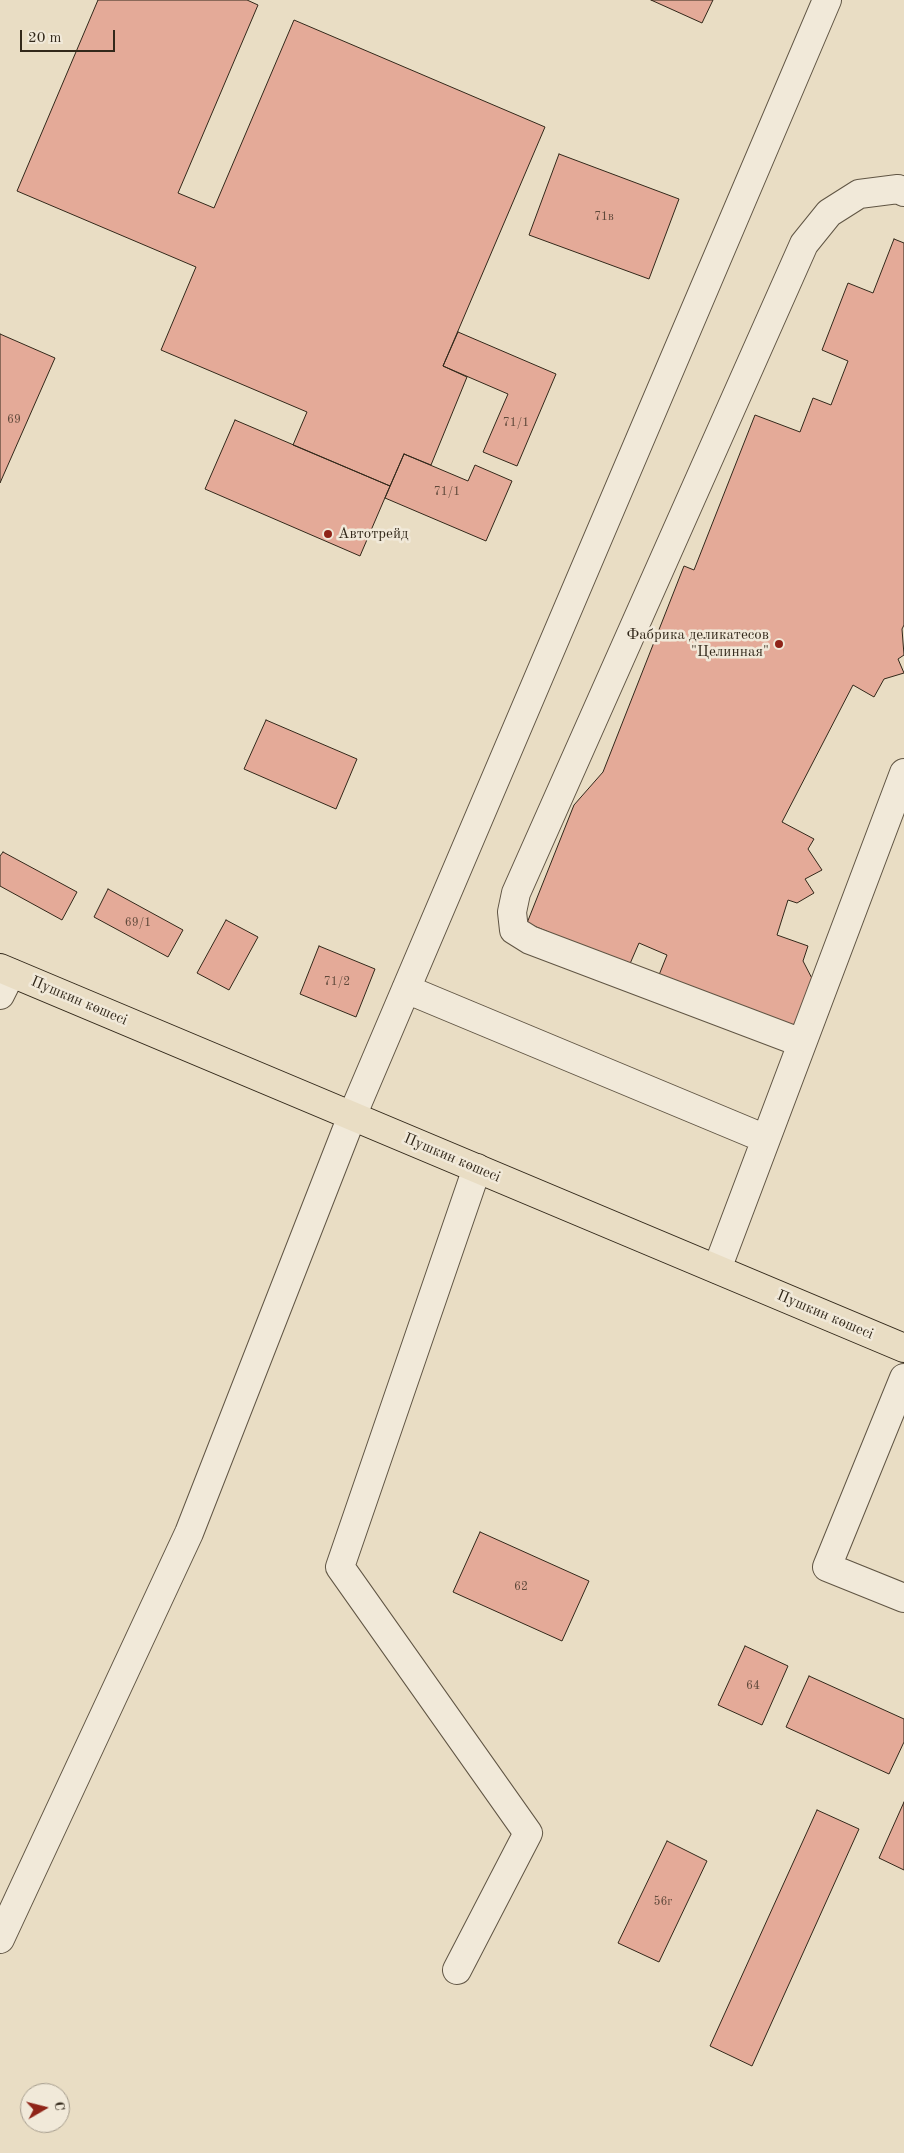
<!DOCTYPE html>
<html>
<head>
<meta charset="utf-8">
<style>
  body { margin:0 }
  #map { position:relative; width:904px; height:2153px; overflow:hidden; background:#e9ddc4; font-family:"Old Standard TT",serif }
  canvas { display:block }
  .north { position:absolute; left:20px; top:2083px; width:50px; height:50px; box-sizing:border-box; background:#f1e9d9; border:1px solid #a59c8d; border-radius:50%; rotate:82deg; font-size:14px; font-weight:700; line-height:20px; text-align:center; color:#32281a }
  .north::after { content:''; display:block; margin:auto; width:18px; height:22px; background:#8f2418; clip-path:polygon(50% 0,100% 100%,50% 72%,0 100%) }
  .scale { position:absolute; left:20px; top:30px; width:95px; height:22px; box-sizing:border-box; border:2px solid #32281a; border-top:0; padding-left:6px; font-size:15px; line-height:18px; white-space:nowrap; color:#32281a; -webkit-text-stroke:4px #f1e9d9; paint-order:stroke }
</style>
</head>
<body>
<div id="map">
<canvas width="904" height="2153"></canvas>
<div class="north">С</div>
<div class="scale">20 m</div>
</div>
<script>
const context = document.querySelector('canvas').getContext('2d');
context.lineJoin = 'round';
function paint(path, color) { context.fillStyle = color; context.fill(path, 'evenodd'); }
const shape = rows => new Path2D(rows.map(r => 'M' + r).join(''));
function strokePath(path, color, width, dash) { context.strokeStyle = color; context.lineWidth = width; context.lineCap = dash ? 'butt' : 'round'; context.setLineDash(dash || []); context.stroke(path); }
function label(font, color, halo, rows, align = 'center') {
  context.font = font + ' "Old Standard TT",serif'; context.lineWidth = 5; context.setLineDash([]); context.textBaseline = 'middle'; context.strokeStyle = halo; context.fillStyle = color; for (const [text, x, y, turn = 0] of rows) {
    context.save(); context.translate(x, y); context.rotate((+turn || 0) * Math.PI / 180); context.textAlign = isNaN(turn) ? turn : align; if (halo) context.strokeText(text, 0, 0); context.fillText(text, 0, 0); context.restore();
  }
}
const building = shape([
  [98,0,247,0,258,5,178,193,214,208,294,20,545,127,443,366,467,377,431,465,404,454,390,486,293,445,307,412,161,350,196,267,17,191,98,0],
  [651,0,713,0,702,23,651,0],
  [559,154,679,199,649,279,529,235,559,154],
  [894,239,904,243,904,625,902,629,904,655,898,659,904,673,884,679,874,697,853,685,782,822,814,839,808,849,822,870,805,879,814,893,797,903,788,900,777,935,808,946,803,961,819,992,803,1038,657,980,667,955,639,943,629,966,527,923,574,805,603,772,684,566,694,570,755,415,800,432,813,398,831,405,848,361,822,350,848,283,873,293,894,239],
  [458,332,556,374,517,466,483,452,508,394,443,366,458,332],
  [0,334,55,358,0,483,0,334],
  [235,420,390,486,360,556,205,489,235,420],
  [404,454,468,481,475,465,512,481,486,541,385,498,404,454],
  [266,720,357,759,336,809,244,769,266,720],
  [3,852,77,892,62,920,0,886,0,856,3,852],
  [108,889,183,930,168,957,94,917,108,889],
  [226,920,258,937,229,990,197,973,226,920],
  [319,946,375,969,356,1017,300,994,319,946],
  [480,1532,589,1581,562,1641,453,1592,480,1532],
  [745,1646,788,1666,762,1725,718,1705,745,1646],
  [809,1676,904,1719,904,1742,889,1774,786,1727,809,1676],
  [904,1802,904,1870,879,1858,904,1802],
  [817,1810,859,1829,752,2066,710,2046,817,1810],
  [667,1841,707,1861,659,1962,618,1943,667,1841]
]);
paint(building, '#e4aa98');
strokePath(building, '#32281a', 1);
const minor = shape([
  [406,989,766,1139],
  [0,995,11,973],
  [802,1043,530,940,514,930,512,912,516,893,804,244,829,213,859,194,898,189,904,192],
  [717,1269,904,773],
  [904,1378,827,1567,904,1598],
  [0,1939,189,1533,352,1116,827,0],
  [457,1970,528,1833,340,1567,477,1168]
]);
const major = shape([
  [0,968,904,1348]
]);
strokePath(minor, '#605544', 30);
strokePath(major, '#32281a', 30);
strokePath(minor, '#f1e9d9', 28);
strokePath(major, '#e9ddc4', 28);
for (const [x, y, r, color] of [
  [328,534,5,"#8f2418"],
  [779,644,5,"#8f2418"]
]) { const dot = new Path2D(); dot.arc(x, y, r, 0, 2 * Math.PI); context.fillStyle = color; context.fill(dot); strokePath(dot, '#f1e9d9', 2); }
label('12px', '#5e483a', null, [
  ["71в",604,217],
  ["69",14,420],
  ["71/1",516,423],
  ["71/1",447,492],
  ["69/1",138,923],
  ["71/2",337,982],
  ["62",521,1587],
  ["64",753,1686],
  ["56г",663,1902]
]);
label('15px', '#32281a', '#f1e9d9', [
  ["Автотрейд",338,534],
  ["Фабрика деликатесов",769,635,"right"],
  ["\"Целинная\"",769,652,"right"]
], 'left');
label('15px', '#32281a', '#f1e9d9', [
  ["Пушкин көшесі",79,1001,23],
  ["Пушкин көшесі",452,1158,23],
  ["Пушкин көшесі",825,1315,23]
]);
</script>
</body>
</html>
